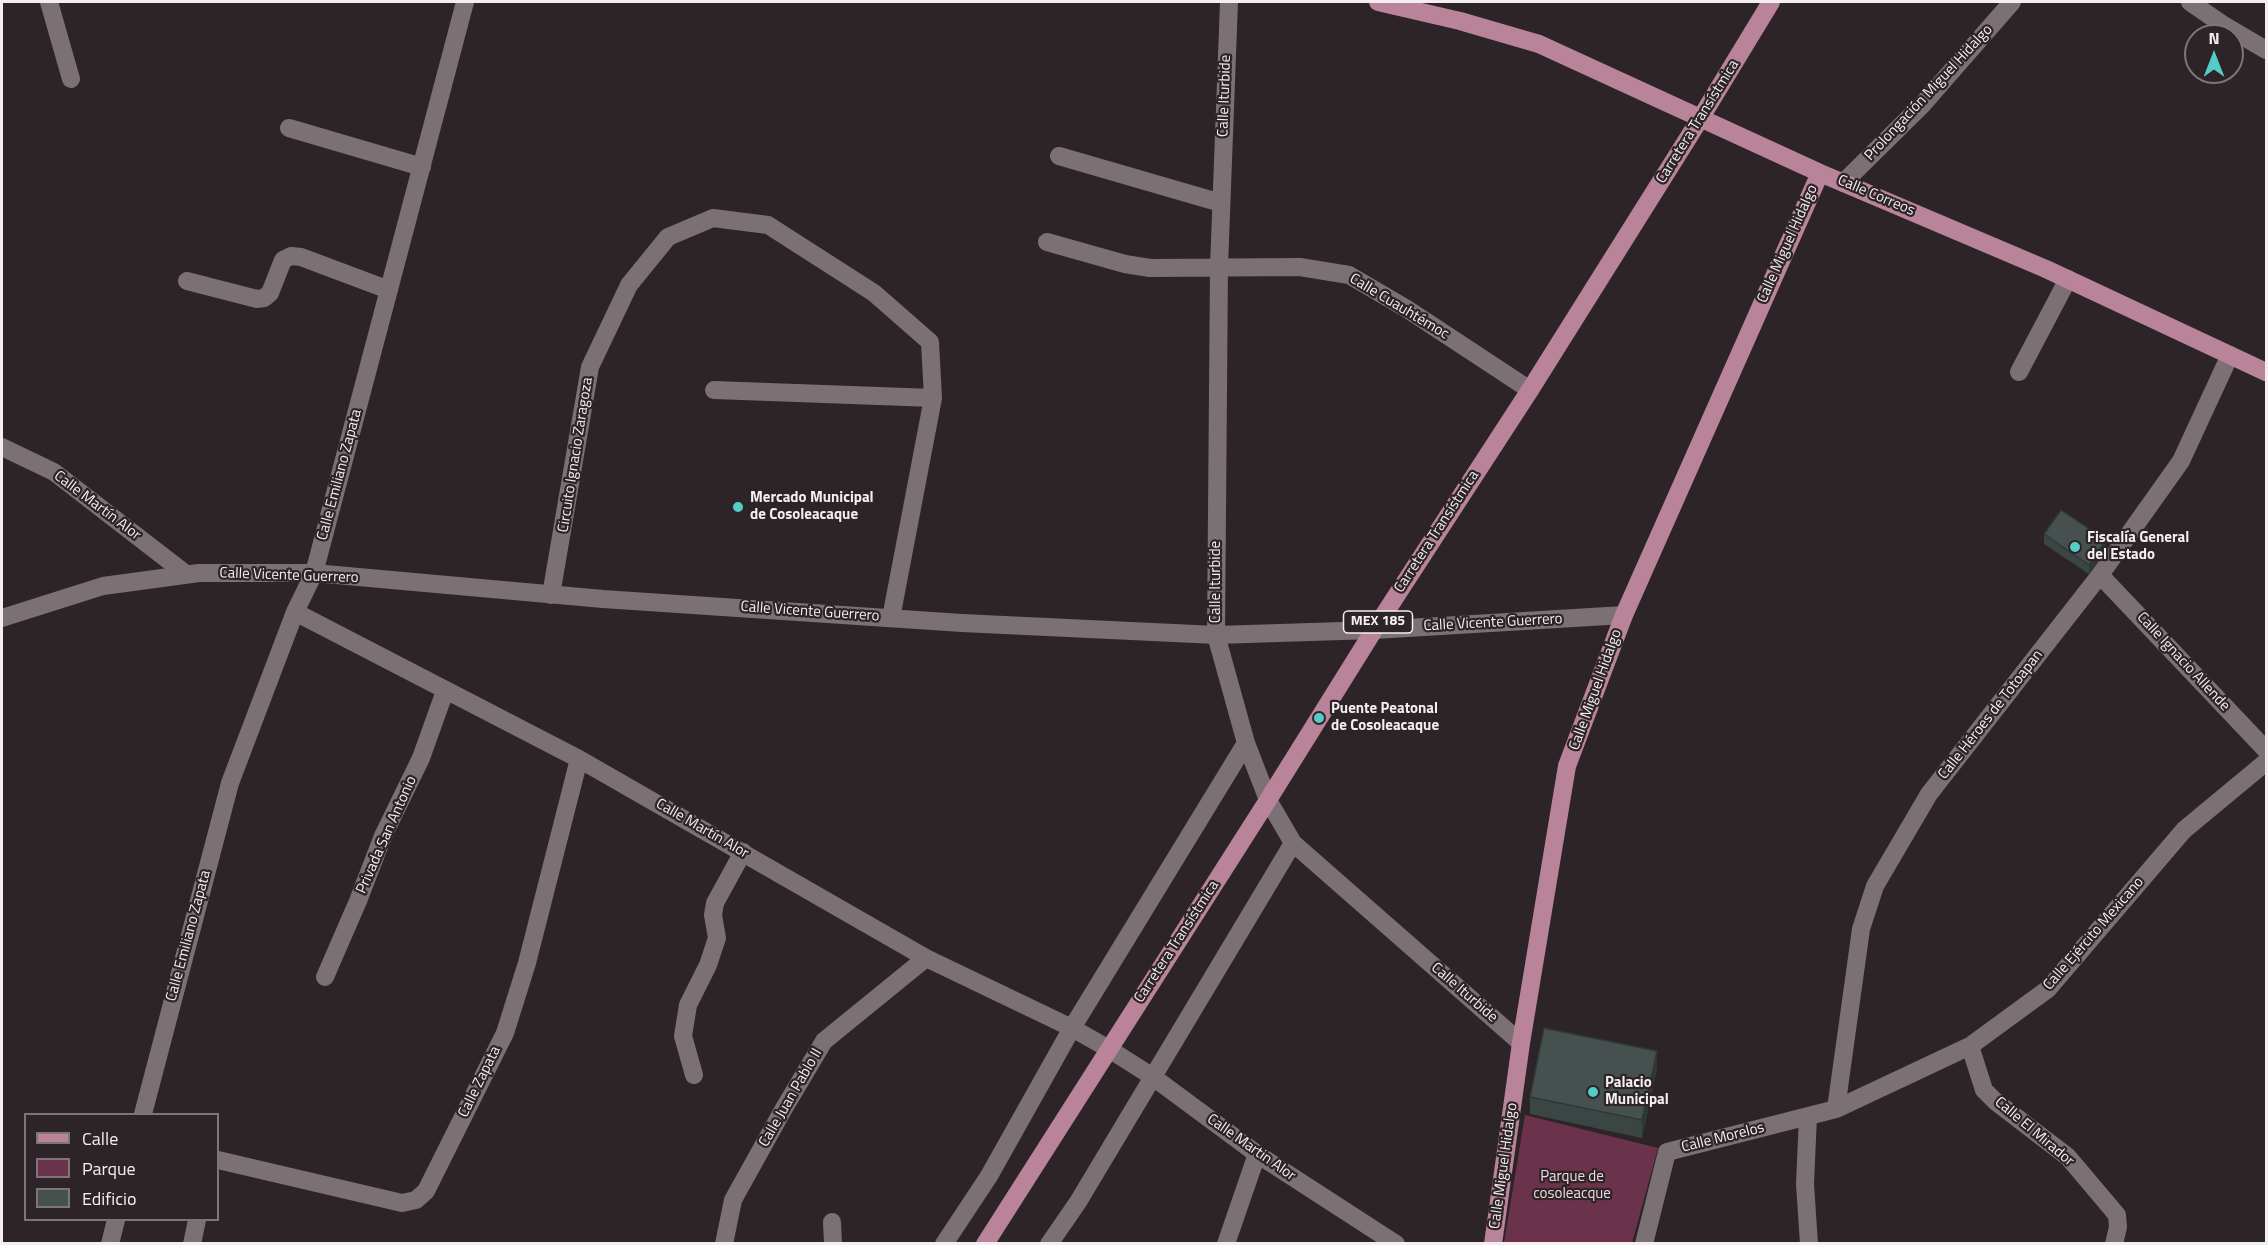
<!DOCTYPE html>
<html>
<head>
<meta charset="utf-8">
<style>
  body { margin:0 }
  #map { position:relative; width:2268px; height:1245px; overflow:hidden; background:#2d2427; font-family:"Titillium Web",sans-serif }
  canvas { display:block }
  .frame { position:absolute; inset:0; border:3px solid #f4eef0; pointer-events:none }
  .legend { position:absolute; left:24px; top:1113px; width:195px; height:108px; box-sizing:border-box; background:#2d2427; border:2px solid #7d7577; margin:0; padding:8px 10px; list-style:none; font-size:18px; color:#f4eef0 }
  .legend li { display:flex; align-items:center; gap:12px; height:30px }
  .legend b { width:30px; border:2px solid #7d7577 }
  .north { position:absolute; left:2184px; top:24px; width:60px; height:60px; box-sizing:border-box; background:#2d2427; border:2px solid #7d7577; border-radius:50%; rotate:0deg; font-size:16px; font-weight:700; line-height:24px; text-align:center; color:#f4eef0 }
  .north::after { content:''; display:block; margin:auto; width:21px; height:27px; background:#54cdc8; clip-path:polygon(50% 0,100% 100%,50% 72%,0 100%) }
</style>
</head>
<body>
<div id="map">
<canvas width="2268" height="1245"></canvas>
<div class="frame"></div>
<ul class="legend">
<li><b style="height:8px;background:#b98499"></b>Calle</li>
<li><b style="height:16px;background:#6a334b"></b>Parque</li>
<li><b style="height:16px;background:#45504f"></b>Edificio</li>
</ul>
<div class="north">N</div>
</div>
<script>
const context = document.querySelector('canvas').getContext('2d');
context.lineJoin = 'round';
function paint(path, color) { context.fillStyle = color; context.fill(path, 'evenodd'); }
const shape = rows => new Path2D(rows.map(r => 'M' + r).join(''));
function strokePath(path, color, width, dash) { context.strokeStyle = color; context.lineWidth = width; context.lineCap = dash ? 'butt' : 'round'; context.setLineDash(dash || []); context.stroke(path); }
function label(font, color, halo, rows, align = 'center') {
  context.font = font + ' "Titillium Web",sans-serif'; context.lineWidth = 4.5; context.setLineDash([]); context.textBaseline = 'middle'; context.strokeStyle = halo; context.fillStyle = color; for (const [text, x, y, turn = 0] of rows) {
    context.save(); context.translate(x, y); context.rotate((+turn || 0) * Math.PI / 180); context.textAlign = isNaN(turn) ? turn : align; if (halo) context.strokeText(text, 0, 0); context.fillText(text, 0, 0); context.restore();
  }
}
paint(shape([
  [1525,1115,1658,1148,1632,1243,1504,1243]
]), '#6a334b');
strokePath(shape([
  [49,2,71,79],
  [1229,2,1219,267,1216,635,1246,743,1268,800,1293,843,1521,1043],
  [2190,2,2222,24,2266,50],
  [289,128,422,167],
  [1059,156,1221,203],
  [1843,183,1922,105,2012,2],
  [1047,242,1125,264,1150,268,1300,267,1349,275,1407,309,1530,390],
  [187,281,257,299,264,298,270,293,283,260,291,256,301,257,389,290],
  [2019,372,2068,279],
  [714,390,933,398],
  [2,447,54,472,186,574],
  [2100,575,2266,750],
  [551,595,590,367,629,285,668,237,713,218,768,225,874,293,930,342,933,398,891,618],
  [295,612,579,759,926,958,1072,1028,1109,1049,1153,1077,1257,1154,1396,1244],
  [2,618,103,586,199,573,314,573,603,599,962,623,1216,635,1374,630,1624,615],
  [325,977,358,901,383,836,421,758,445,691],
  [1970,1046,1984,1090,1995,1101,2068,1157,2117,1215,2118,1227,2114,1244],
  [694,1075,683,1036,688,1005,708,965,717,938,713,915,715,903,743,852],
  [1836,1109,1861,929,1875,886,1929,794,2100,575,2181,461,2230,355],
  [143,1114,230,783,295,612,314,573,465,2],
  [1808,1116,1805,1184,1809,1244],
  [218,1160,402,1203,416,1200,426,1191,505,1033,527,963,579,759],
  [832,1222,833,1244],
  [110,1244,116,1220],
  [192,1244,197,1220],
  [724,1244,733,1200,783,1110,824,1041,926,958],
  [944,1244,989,1176,1072,1028,1246,743],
  [1049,1244,1078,1202,1293,843],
  [1226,1244,1257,1154],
  [1644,1244,1667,1152,1836,1109,1970,1046,2048,989,2184,830,2266,762]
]), '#7b7074', 18);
strokePath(shape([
  [1378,2,1460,21,1539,44,1820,173,2046,269,2266,372],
  [985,1244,1268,800,1374,630,1530,390,1700,119,1771,2],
  [1493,1244,1521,1043,1567,766,1624,615,1820,173]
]), '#b98499', 18);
paint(shape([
  [2044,534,2106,549,2089,574,2044,544],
  [1657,1069,1642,1138,1530,1114,1530,1097]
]), '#3b4544');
paint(shape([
  [2106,540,2106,549,2089,574,2089,565],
  [1657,1051,1657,1069,1642,1138,1642,1120]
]), '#303837');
const building = shape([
  [2061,510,2106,540,2089,565,2044,534,2061,510],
  [1544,1028,1657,1051,1642,1120,1530,1097,1544,1028]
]);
paint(building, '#45504f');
strokePath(building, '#303837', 1.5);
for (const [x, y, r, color] of [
  [738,507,6,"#54cdc8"],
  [2075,547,6,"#54cdc8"],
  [1319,718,6,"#54cdc8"],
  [1593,1092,6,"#54cdc8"]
]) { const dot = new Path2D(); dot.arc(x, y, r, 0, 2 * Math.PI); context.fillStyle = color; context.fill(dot); strokePath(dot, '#2d2427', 2); }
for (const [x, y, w] of [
  [1378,622,69]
]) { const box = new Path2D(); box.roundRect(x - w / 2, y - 11, w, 22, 4.5); context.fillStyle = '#2d2427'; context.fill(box); strokePath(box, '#f4eef0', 1.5); }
label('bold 14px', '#f4eef0', null, [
  ["MEX 185",1378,622]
]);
label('15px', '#f4eef0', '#2d2427', [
  ["Prolongación Miguel Hidalgo",1929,93,-47],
  ["Calle Iturbide",1225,96,-88],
  ["Carretera Transístmica",1698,122,-58],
  ["Calle Correos",1876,196,23],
  ["Calle Miguel Hidalgo",1788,244,-66],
  ["Calle Cuauhtémoc",1399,307,31],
  ["Circuito Ignacio Zaragoza",576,455,-81],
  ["Calle Emiliano Zapata",340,475,-75],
  ["Calle Martín Alor",97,506,37],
  ["Carretera Transístmica",1437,532,-57],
  ["Calle Vicente Guerrero",289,576,2],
  ["Calle Iturbide",1216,582,-90],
  ["Calle Vicente Guerrero",810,612,4],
  ["Calle Vicente Guerrero",1493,623,-3],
  ["Calle Ignacio Allende",2183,662,47],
  ["Calle Miguel Hidalgo",1596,690,-70],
  ["Calle Héroes de Totoapan",1991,715,-52],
  ["Calle Martín Alor",702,829,30],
  ["Privada San Antonio",387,835,-66],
  ["Calle Ejército Mexicano",2094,934,-49],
  ["Calle Emiliano Zapata",189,936,-75],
  ["Carretera Transístmica",1177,942,-57],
  ["Calle Iturbide",1464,993,41],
  ["Calle Zapata",480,1082,-64],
  ["Calle Juan Pablo II",791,1098,-60],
  ["Calle El Mirador",2034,1132,40],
  ["Calle Morelos",1723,1138,-14],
  ["Calle Martin Alor",1251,1148,35],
  ["Calle Miguel Hidalgo",1504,1166,-82]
]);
label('bold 15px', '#f4eef0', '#2d2427', [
  ["Mercado Municipal",750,498],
  ["de Cosoleacaque",750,515],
  ["Fiscalía General",2087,538],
  ["del Estado",2087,555],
  ["Puente Peatonal",1331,709],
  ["de Cosoleacaque",1331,726],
  ["Palacio",1605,1083],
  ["Municipal",1605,1100]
], 'left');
label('15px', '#f1d9e1', '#2d2427', [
  ["Parque de",1572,1177],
  ["cosoleacque",1572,1194]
]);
</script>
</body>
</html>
